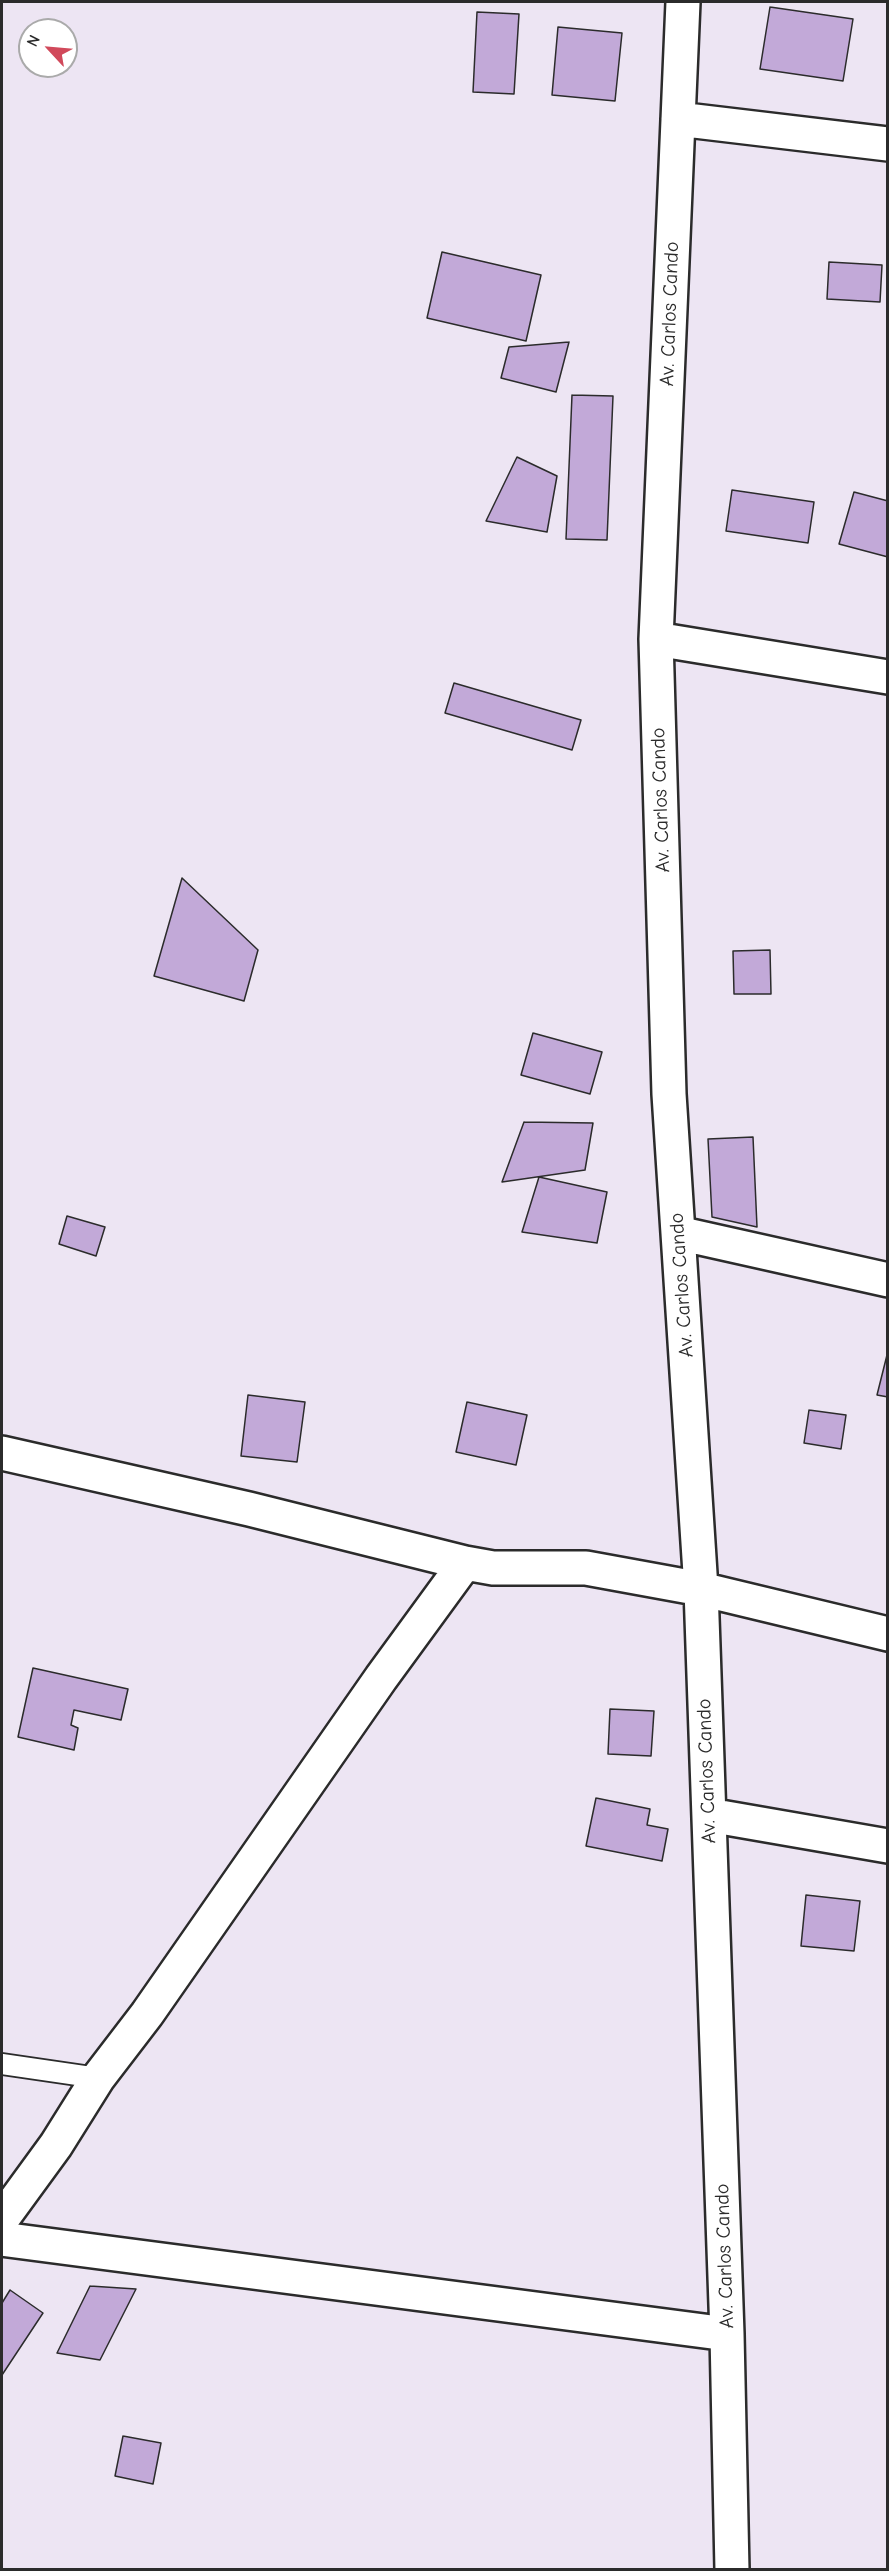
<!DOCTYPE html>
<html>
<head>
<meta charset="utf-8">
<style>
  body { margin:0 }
  #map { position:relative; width:889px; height:2571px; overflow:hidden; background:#ede5f3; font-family:"Comic Neue",sans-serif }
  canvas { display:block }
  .frame { position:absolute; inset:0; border:3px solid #2b2b2b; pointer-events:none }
  .north { position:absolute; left:18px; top:18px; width:60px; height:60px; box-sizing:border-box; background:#fff; border:2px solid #aaa; border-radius:50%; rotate:296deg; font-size:16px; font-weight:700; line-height:24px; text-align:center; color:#2b2b2b }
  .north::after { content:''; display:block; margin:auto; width:21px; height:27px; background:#d1495b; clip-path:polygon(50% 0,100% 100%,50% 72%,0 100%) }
</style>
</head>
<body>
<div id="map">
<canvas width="889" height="2571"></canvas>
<div class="frame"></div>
<div class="north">N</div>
</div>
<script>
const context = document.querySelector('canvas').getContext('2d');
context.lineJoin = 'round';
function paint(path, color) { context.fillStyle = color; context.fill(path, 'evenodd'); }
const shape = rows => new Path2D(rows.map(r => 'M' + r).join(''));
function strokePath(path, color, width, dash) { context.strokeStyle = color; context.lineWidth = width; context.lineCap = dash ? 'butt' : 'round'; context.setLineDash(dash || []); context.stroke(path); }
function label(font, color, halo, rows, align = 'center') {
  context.font = font + ' "Comic Neue",sans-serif'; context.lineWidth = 6; context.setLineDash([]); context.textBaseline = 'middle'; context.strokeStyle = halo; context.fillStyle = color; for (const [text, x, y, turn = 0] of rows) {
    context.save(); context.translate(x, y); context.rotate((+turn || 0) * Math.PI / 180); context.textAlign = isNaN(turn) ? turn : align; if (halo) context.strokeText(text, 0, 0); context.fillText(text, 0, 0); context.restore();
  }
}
const building = shape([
  [770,7,853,19,843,81,760,69,770,7],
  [477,12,519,14,514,94,473,92,477,12],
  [558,27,622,33,615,101,552,95,558,27],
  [442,252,541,275,526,341,427,318,442,252],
  [829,262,882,265,880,302,827,299,829,262],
  [569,342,556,392,501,378,509,347,569,342],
  [572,395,613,396,607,540,566,539,572,395],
  [517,457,557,476,547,532,486,521,517,457],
  [732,490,814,502,808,543,726,531,732,490],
  [854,492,888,501,888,557,839,544,854,492],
  [454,683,581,720,572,750,445,713,454,683],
  [182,878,258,950,244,1001,154,976,182,878],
  [770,950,771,994,734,994,733,951,770,950],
  [533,1033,602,1052,590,1094,521,1075,533,1033],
  [524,1122,593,1123,585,1170,502,1182,524,1122],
  [753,1137,757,1227,712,1217,708,1139,753,1137],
  [539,1177,607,1192,597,1243,522,1232,539,1177],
  [67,1216,105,1227,96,1256,59,1244,67,1216],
  [888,1351,888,1397,877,1395,888,1351],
  [248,1395,305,1402,297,1462,241,1456,248,1395],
  [467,1402,527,1415,516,1465,456,1452,467,1402],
  [809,1410,846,1415,841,1449,804,1443,809,1410],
  [33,1668,128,1689,121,1720,74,1710,71,1725,78,1728,74,1750,18,1737,33,1668],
  [610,1709,654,1711,651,1756,608,1754,610,1709],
  [596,1798,650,1809,647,1825,668,1829,662,1861,586,1846,596,1798],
  [806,1895,860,1901,854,1951,801,1946,806,1895],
  [90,2286,136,2289,100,2360,57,2353,90,2286],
  [10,2290,43,2313,2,2375,2,2303,10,2290],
  [123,2436,161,2443,153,2484,115,2476,123,2436]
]);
paint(building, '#c2a9d8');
strokePath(building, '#2b2b2b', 1.5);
const lane = shape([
  [2,2064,98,2078]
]);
const street = shape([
  [683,2,656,639,669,1094,701,1589,727,2334,732,2570],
  [678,119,888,144],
  [656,639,888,677],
  [678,1233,888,1280],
  [2,1453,249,1509,465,1563,493,1568,586,1568,701,1589,888,1634],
  [709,1815,888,1846],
  [2,2219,56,2145,98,2078,147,2014,381,1678,465,1563],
  [2,2239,727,2334]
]);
strokePath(lane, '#2b2b2b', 24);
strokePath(street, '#2b2b2b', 38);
strokePath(lane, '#fff', 20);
strokePath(street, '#fff', 33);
label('20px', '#2b2b2b', '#fff', [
  ["Av. Carlos Cando",670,314,-88],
  ["Av. Carlos Cando",661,800,-92],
  ["Av. Carlos Cando",682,1285,-94],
  ["Av. Carlos Cando",707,1771,-92],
  ["Av. Carlos Cando",725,2256,-92]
]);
</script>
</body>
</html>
